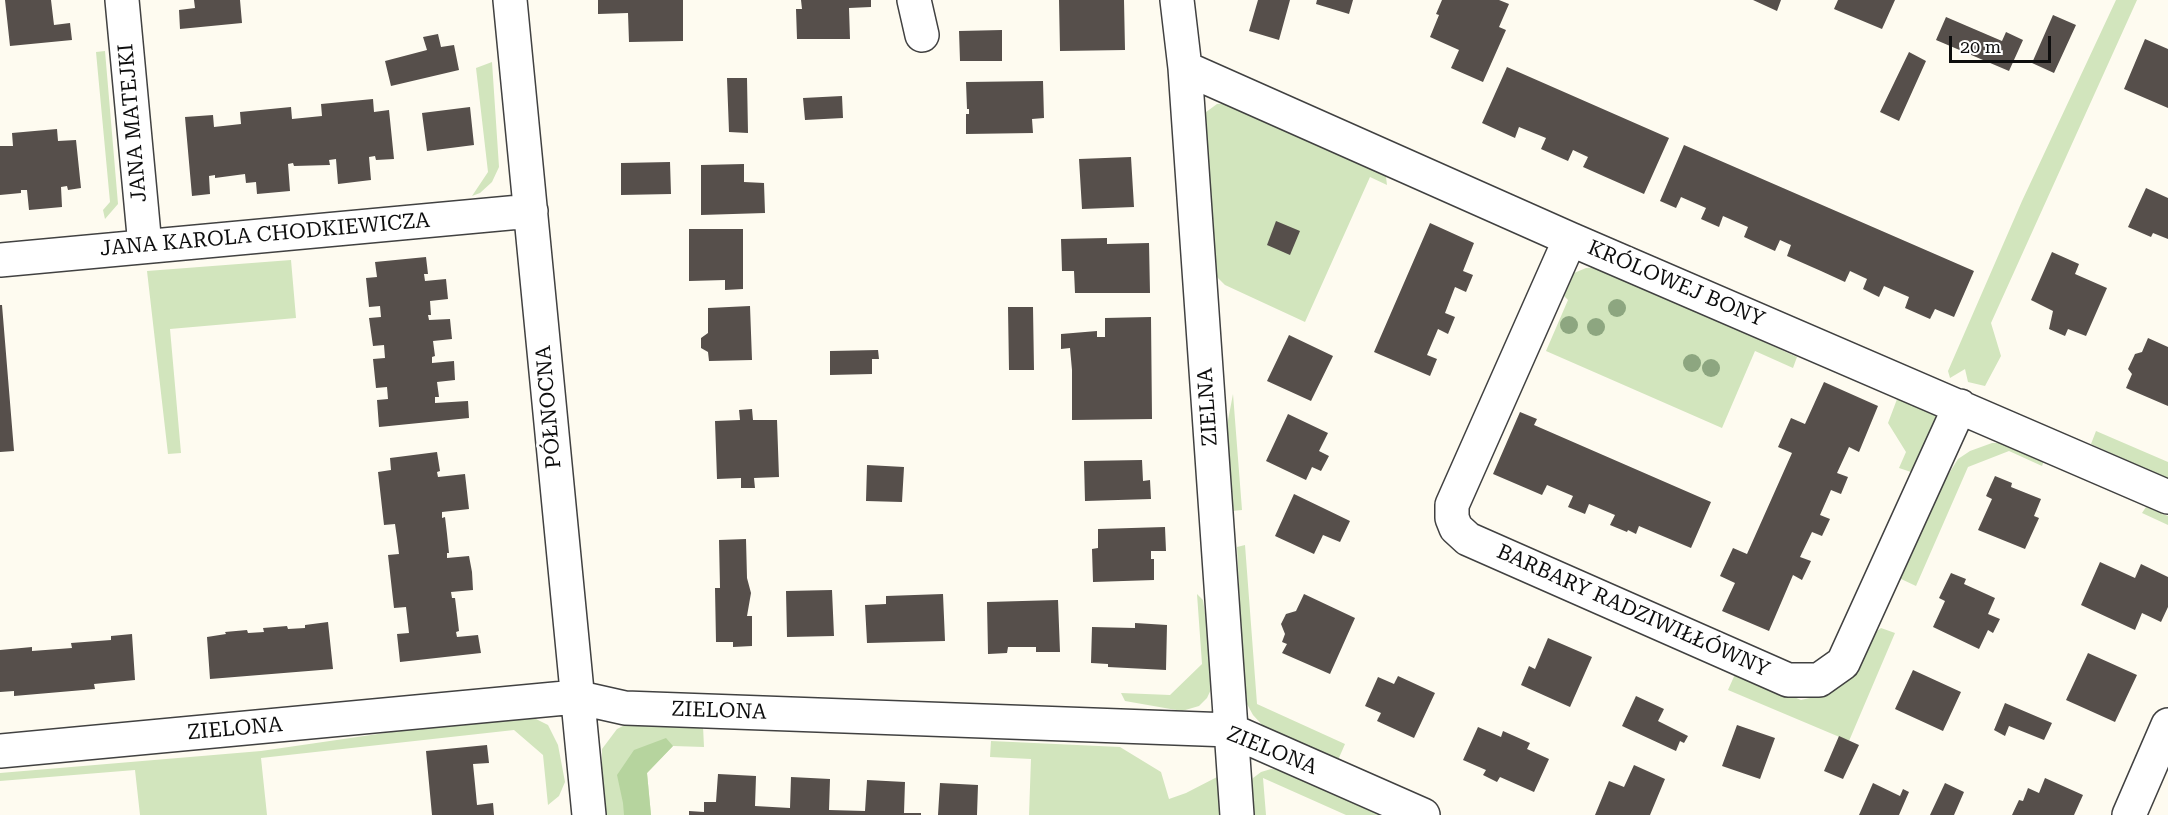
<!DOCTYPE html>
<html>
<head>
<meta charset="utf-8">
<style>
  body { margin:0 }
  #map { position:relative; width:2168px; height:815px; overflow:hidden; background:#fefbf0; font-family:"Roboto Serif",serif }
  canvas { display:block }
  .scale { position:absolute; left:1949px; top:36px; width:102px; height:27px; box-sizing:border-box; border:3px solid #0e0e0e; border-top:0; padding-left:8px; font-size:18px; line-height:21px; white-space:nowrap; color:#0e0e0e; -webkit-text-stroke:4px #fff; paint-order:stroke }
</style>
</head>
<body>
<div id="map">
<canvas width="2168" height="815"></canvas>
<div class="scale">20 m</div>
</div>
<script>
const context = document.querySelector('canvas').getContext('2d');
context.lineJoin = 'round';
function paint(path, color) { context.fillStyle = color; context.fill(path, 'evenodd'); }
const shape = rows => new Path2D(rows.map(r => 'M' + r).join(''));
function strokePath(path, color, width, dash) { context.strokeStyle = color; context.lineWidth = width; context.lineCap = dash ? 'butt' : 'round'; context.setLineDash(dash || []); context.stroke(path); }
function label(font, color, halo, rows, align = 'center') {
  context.font = font + ' "Roboto Serif",serif'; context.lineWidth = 6; context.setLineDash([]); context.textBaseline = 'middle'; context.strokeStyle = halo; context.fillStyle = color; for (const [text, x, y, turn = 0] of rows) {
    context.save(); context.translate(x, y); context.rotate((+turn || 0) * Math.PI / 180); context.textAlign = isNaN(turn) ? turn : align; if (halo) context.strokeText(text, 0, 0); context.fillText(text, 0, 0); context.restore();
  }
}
paint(shape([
  [2116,0,2137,0,1991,323,2001,356,1985,386,1968,382,1965,369,1950,378,1948,371,2022,201],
  [105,51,118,204,105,219,103,210,110,202,96,52],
  [492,62,499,167,492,182,480,193,472,196,488,172,476,68],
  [1232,103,1381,170,1386,177,1387,185,1370,177,1305,322,1225,285,1211,271,1202,115,1217,104],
  [291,260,296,318,170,329,181,453,168,454,147,271],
  [1599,267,1797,357,1793,368,1755,351,1722,428,1546,351,1568,300,1564,296,1574,273,1586,268],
  [1233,394,1242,510,1232,511,1225,436],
  [1899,394,1927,406,1936,417,1938,432,1925,465,1911,472,1899,468,1906,452,1888,423],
  [2096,431,2168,462,2168,479,2091,444],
  [1992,443,2012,443,2045,458,2042,466,2009,451,1968,467,1916,586,1899,578,1943,483,1958,459,1970,451],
  [2146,507,2168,516,2168,525,2142,513],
  [1245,545,1257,704,1345,744,1338,760,1266,729,1253,715,1247,704,1242,649,1237,547],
  [1197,594,1203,600,1206,620,1210,622,1214,683,1207,698,1199,706,1182,711,1125,701,1121,693,1170,695,1202,664],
  [1881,628,1895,633,1849,741,1728,690,1736,672,1801,700,1823,695,1852,675,1873,634],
  [509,715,530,716,548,725,558,745,565,782,559,796,548,805,543,755,514,730,261,758,267,815,140,815,135,770,0,781,0,773,261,751],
  [631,722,703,726,704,747,673,746,647,773,651,815,605,815,602,783,602,749,617,729],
  [991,741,1120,747,1161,772,1169,799,1186,793,1219,776,1221,815,1029,815,1031,759,990,757],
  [1271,769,1285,770,1385,815,1346,815,1263,778,1266,815,1251,815,1250,786,1253,778,1261,772]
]), '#d2e5bd');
paint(shape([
  [666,738,673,746,647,773,651,815,624,815,623,803,617,775,634,750]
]), '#b6d49e');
paint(shape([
  [5,0,51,0,54,25,70,23,72,40,10,46],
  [194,0,240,0,242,23,180,29,179,10,195,8],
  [598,0,683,0,683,41,629,42,628,13,598,14],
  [801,0,871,0,871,7,849,8,850,39,797,39,796,9,802,9],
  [1059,0,1124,0,1125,50,1060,51],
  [1258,0,1290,0,1279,40,1249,31],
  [1317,0,1353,0,1349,14,1316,4],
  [1442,0,1499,0,1509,4,1499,27,1506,30,1483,82,1451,68,1459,50,1430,37,1439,15,1436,14],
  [1753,0,1781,0,1777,11],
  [1838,0,1895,0,1882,29,1834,9],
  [2053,15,2076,25,2054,73,2032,63],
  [1946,17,2002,41,2006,32,2023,40,2009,71,1936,40],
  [1002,30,1002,61,960,61,959,31],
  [438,34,441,47,454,45,459,70,391,86,385,61,427,50,423,37],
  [2145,39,2168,49,2168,108,2124,89],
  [1909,52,1926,61,1899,121,1880,112],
  [1507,67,1669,138,1644,194,1583,167,1588,157,1573,150,1568,161,1541,149,1546,138,1519,127,1515,138,1482,123],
  [727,78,747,78,748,133,729,132],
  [1043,81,1044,118,1032,119,1033,133,966,134,966,114,969,114,969,109,967,109,966,82],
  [842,96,843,118,805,120,803,98],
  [373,99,374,112,389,110,394,159,376,160,375,156,369,157,371,180,338,184,336,159,329,160,330,165,294,166,293,163,288,164,290,191,257,194,256,182,246,183,245,174,215,178,215,175,209,176,210,194,192,196,185,117,213,115,214,127,241,124,240,112,291,107,292,119,322,116,321,104],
  [470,107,474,145,427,151,422,113],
  [57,129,58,141,76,140,81,188,68,190,67,186,61,187,62,207,29,210,27,190,21,190,21,193,0,195,0,146,13,146,12,133],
  [1684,145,1974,271,1954,317,1935,309,1930,319,1905,308,1909,297,1884,286,1879,297,1863,289,1867,279,1850,271,1845,282,1821,271,1787,256,1791,245,1780,240,1775,251,1744,237,1748,227,1723,216,1719,227,1701,219,1706,208,1681,197,1676,208,1660,201],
  [1131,157,1134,207,1082,209,1079,159],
  [670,162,671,194,621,195,621,163],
  [744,164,744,182,764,183,765,213,701,215,701,165],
  [2146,188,2168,198,2168,239,2153,233,2151,237,2128,227],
  [1276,221,1300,231,1290,255,1267,245],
  [1430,223,1474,243,1463,271,1473,275,1466,292,1455,287,1445,313,1455,317,1448,334,1438,329,1427,355,1437,359,1430,376,1374,352],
  [689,229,743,229,743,289,725,290,725,280,689,281],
  [1107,238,1107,244,1149,243,1150,293,1075,293,1074,271,1062,271,1061,239],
  [2052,252,2079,264,2075,274,2107,288,2086,336,2068,329,2065,336,2049,329,2053,311,2031,300],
  [426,257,428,274,424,274,425,281,446,279,448,299,430,301,431,315,428,315,429,320,450,319,452,339,433,341,435,356,432,357,432,363,454,361,455,380,437,382,439,397,435,397,435,403,468,401,469,418,379,427,377,400,388,399,387,387,376,388,373,359,385,358,384,345,373,346,369,318,381,317,380,306,369,307,366,278,377,277,375,262],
  [0,305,2,305,14,451,0,452],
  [750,306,752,360,709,361,708,352,701,348,701,338,708,333,708,308],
  [1008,307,1033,307,1034,370,1009,370],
  [1151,317,1152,419,1072,420,1072,370,1070,348,1061,349,1061,334,1097,331,1097,337,1105,337,1105,318],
  [1289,335,1333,356,1311,401,1267,381],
  [2148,338,2168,347,2168,406,2126,388,2132,374,2128,369,2135,354,2142,352],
  [878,350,879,359,872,359,872,374,830,375,830,351],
  [1824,382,1878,406,1859,452,1849,447,1837,473,1848,477,1841,494,1831,490,1820,515,1830,519,1822,536,1812,532,1800,557,1811,561,1802,580,1793,575,1769,631,1722,611,1735,583,1720,576,1733,548,1747,554,1792,453,1778,447,1791,418,1805,424],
  [752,409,753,420,777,420,779,477,754,478,755,488,741,488,741,478,717,479,715,421,740,420,739,410],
  [1520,412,1537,419,1534,425,1711,502,1691,548,1639,526,1636,534,1628,530,1627,532,1610,525,1615,515,1589,504,1585,514,1568,507,1573,496,1547,485,1542,495,1493,474],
  [1288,414,1328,433,1319,451,1329,456,1321,471,1312,467,1306,480,1266,461],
  [437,452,440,471,437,472,438,477,465,474,469,509,442,512,442,518,445,517,447,534,449,553,447,553,447,558,469,556,472,572,473,590,451,592,452,598,455,598,457,614,459,631,456,632,457,637,478,635,481,653,400,662,397,634,409,633,406,607,394,608,388,555,399,554,397,538,395,524,384,525,378,472,391,470,390,458],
  [1142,460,1143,481,1150,480,1151,499,1085,501,1084,461],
  [867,465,904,467,902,502,866,501],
  [1995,476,2012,483,2011,487,2041,499,2034,516,2039,518,2025,549,1978,530,1992,499,1986,496],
  [1294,494,1350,521,1340,542,1323,535,1314,554,1275,536],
  [1165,527,1166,551,1151,551,1151,559,1154,559,1154,580,1093,582,1092,549,1098,548,1098,529],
  [746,539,747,578,751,593,747,616,752,616,752,646,733,647,733,642,716,642,715,588,720,588,719,540],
  [2100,562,2135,578,2141,564,2168,577,2168,607,2161,622,2142,613,2135,630,2081,605],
  [1951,573,1966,579,1964,584,1995,598,1988,614,2000,619,1993,633,1988,630,1979,649,1933,627,1945,601,1939,598],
  [832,590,834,636,787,637,786,591],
  [943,594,945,641,867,643,865,605,886,604,886,596],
  [1304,594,1355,618,1330,674,1282,653,1287,644,1282,642,1285,634,1281,624,1286,614,1296,611],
  [1058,600,1060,652,1036,652,1036,647,1008,647,1007,653,988,654,987,602],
  [328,622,333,669,210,679,207,637,226,634,225,632,247,630,248,633,264,632,263,628,287,626,288,629,305,628,305,625],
  [1135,623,1167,625,1166,670,1108,667,1108,664,1091,663,1092,627,1135,628],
  [132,634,135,680,94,684,95,689,14,696,14,691,0,692,0,650,32,647,32,651,72,648,71,643,111,640,111,636],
  [1548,638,1592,657,1570,707,1521,685,1529,666,1535,669],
  [2088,653,2137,675,2115,722,2066,700],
  [1913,670,1961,692,1943,731,1895,709],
  [1398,676,1435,693,1414,738,1377,721,1381,713,1365,706,1378,677,1394,684],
  [1636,696,1664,709,1658,721,1688,736,1684,743,1680,741,1676,751,1622,726],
  [2005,703,2052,723,2044,740,2009,726,2005,736,1994,730],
  [1737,725,1775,738,1760,779,1722,766],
  [1478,727,1501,737,1503,731,1530,743,1527,749,1549,759,1534,792,1500,777,1497,782,1483,775,1486,770,1463,760],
  [1839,736,1859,745,1843,779,1824,771],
  [487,745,489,763,473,764,475,784,477,805,493,803,494,815,432,815,426,751],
  [1634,765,1665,779,1650,815,1595,815,1609,781,1624,787],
  [718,774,756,776,755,806,790,808,791,777,830,779,829,810,865,811,867,780,905,782,904,813,921,813,921,815,689,815,689,811,704,812,704,802,716,802],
  [2045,778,2083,795,2074,815,2012,815,2019,800,2023,801,2028,788,2039,793],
  [940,783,978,785,977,815,938,815],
  [1873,783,1900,796,1903,789,1909,792,1899,815,1859,815],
  [1945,783,1964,792,1954,815,1930,815]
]), '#564f4b');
const minor = shape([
  [122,0,145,246],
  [510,0,589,815],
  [914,0,922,35],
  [1177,0,1185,68,1237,815],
  [1185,68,1570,239,2168,497],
  [1570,239,1452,505,1452,518,1456,528,1468,539,1788,680,1819,680,1843,663,1960,406],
  [0,260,531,211],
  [0,751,576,697,625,708,1230,730,1423,815],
  [2129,815,2168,725]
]);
strokePath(minor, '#414141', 36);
strokePath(minor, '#fff', 33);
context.fillStyle = '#8da680';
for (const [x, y] of [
  [1617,308],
  [1569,325],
  [1596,327],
  [1692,363],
  [1711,368]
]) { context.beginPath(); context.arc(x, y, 9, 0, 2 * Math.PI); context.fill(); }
label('21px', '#0e0e0e', '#fff', [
  ["JANA MATEJKI",133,123,-95],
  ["JANA KAROLA CHODKIEWICZA",265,235,-5],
  ["KRÓLOWEJ BONY",1676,284,23],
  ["PÓŁNOCNA",549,407,-95],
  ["ZIELNA",1208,407,-94],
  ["BARBARY RADZIWIŁŁÓWNY",1633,611,24],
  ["ZIELONA",719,711,2],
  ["ZIELONA",235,729,-5],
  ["ZIELONA",1272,751,22]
]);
</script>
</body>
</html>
